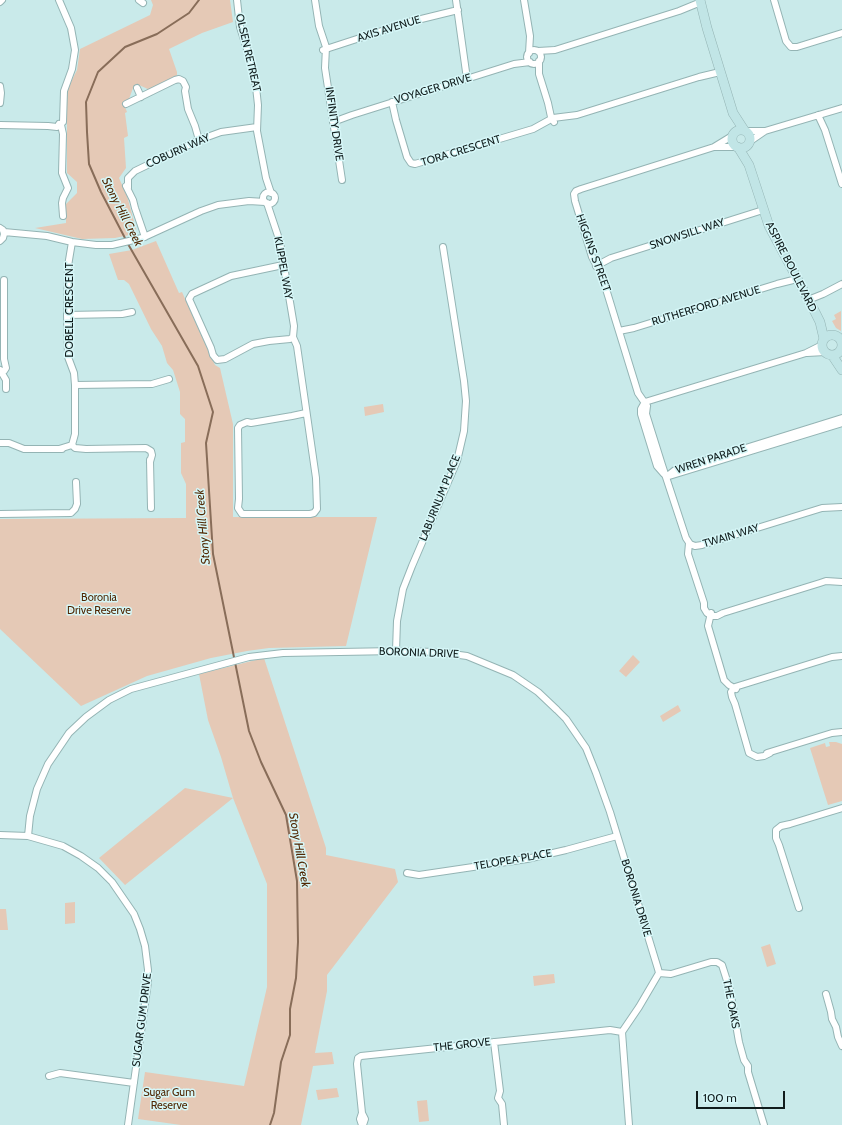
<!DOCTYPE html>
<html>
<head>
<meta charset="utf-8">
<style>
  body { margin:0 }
  #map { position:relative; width:842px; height:1125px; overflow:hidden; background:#c9eaea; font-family:Cabin,sans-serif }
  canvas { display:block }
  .scale { position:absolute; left:696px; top:1091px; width:89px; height:18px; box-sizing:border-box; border:2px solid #101c1c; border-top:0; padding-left:5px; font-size:12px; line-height:14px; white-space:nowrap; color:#101c1c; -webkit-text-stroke:3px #d6f7f8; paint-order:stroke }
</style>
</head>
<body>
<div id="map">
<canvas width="842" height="1125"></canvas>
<div class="scale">100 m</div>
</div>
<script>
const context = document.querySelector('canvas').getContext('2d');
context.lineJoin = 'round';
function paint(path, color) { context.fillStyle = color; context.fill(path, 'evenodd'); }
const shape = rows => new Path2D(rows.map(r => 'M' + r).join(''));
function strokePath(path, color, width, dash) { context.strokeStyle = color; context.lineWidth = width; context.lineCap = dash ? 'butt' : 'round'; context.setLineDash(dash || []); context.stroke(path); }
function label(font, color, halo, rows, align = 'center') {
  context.font = font + ' Cabin,sans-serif'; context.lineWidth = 3; context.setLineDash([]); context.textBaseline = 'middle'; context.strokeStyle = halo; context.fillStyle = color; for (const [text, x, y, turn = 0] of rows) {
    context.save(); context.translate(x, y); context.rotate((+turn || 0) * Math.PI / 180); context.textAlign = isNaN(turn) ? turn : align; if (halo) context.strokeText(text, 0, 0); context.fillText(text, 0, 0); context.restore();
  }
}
paint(shape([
  [151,0,230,0,233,22,202,33,169,49,177,72,177,75,175,78,150,90,139,85,133,88,129,99,123,102,127,112,125,113,128,136,124,138,126,168,119,178,127,196,136,229,134,234,115,238,82,239,35,228,66,223,66,204,77,193,77,182,67,173,67,90,77,70,80,49,150,15,153,5],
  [156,241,179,293,182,292,215,365,220,368,233,424,233,517,377,517,346,646,269,648,247,651,211,658,147,676,81,706,0,629,0,519,186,518,186,484,181,473,181,443,185,442,185,419,180,414,180,392,173,370,167,363,162,346,151,329,129,284,124,280,118,280,109,254,132,250],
  [841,311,841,331,836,328,832,321,836,319,834,315],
  [383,404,384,412,365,416,364,407],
  [633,655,640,662,626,677,619,671],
  [264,658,326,848,326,855,395,869,398,882,327,975,327,991,315,1053,332,1052,334,1064,313,1066,301,1125,181,1125,138,1119,145,1072,244,1086,267,987,267,884,233,798,125,885,99,858,185,788,233,798,221,757,208,720,199,674],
  [678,705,681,711,663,722,660,716],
  [829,742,836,742,842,744,842,801,828,805,810,748,825,743,826,747,830,746],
  [75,902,75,923,65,924,65,903],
  [0,909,6,909,8,930,0,930],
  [770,944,776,964,767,967,761,947],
  [554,974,555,983,534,986,533,976],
  [337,1088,339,1097,318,1100,316,1090],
  [427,1100,429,1121,419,1122,417,1101]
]), '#e5c9b6');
strokePath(shape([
  [126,240,101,192,89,164,87,132,86,102,98,72,125,47,157,34,189,13,199,0],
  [128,244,198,366,213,412,206,443,213,554,249,731,261,762,286,815,297,881,298,942,296,978,290,1009,290,1035,281,1062,274,1113,270,1125]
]), '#886d59', 2);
const street = shape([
  [139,0,143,3],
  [237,0,240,27,253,68,256,87,258,105,257,131,266,178,271,193],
  [315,0,319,26,326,47,325,68,342,180],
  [456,0,467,79],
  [524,0,530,36,529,53],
  [774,0,786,41,791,47,797,47,842,33],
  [0,2,2,0],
  [323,50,409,22,458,10],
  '527 57a7 7 0 1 1 14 0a7 7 0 1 1-14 0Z',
  [538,51,555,50,679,11,701,2],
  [539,61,539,74,548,103,551,117,554,122],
  [0,86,1,93,0,103],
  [137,88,141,97],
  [392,102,396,120,407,157,411,163,415,164,533,129,553,118,577,115,699,77,720,72],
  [126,104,175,80,179,79,183,81,186,87,185,91,188,109,195,126,199,140],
  [818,115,825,130,842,184],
  [333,122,352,115,514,64,530,62],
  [59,124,61,125,63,134,62,173,68,188,63,198,62,203,63,216],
  [0,125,48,126,57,127,63,122,64,91,72,69,75,50,71,28,59,0],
  [746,131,765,131],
  [749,142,765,131,842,108],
  [716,147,737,147],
  [126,186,133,200,135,208,145,237],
  [128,188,128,178,135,171,199,140,221,132,257,127],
  '263 198a6 6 0 1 1 12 0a6 6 0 1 1-12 0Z',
  [267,203,280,242,294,326,293,337,297,346,316,478,317,509,314,513,310,514,242,514,238,508,239,499,238,428,240,425,247,422,251,423,292,416,306,413],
  [0,228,3,230,4,234,3,238,0,241],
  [4,232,47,236,72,242,96,245,112,245,142,238,201,211,218,205,249,201,265,202],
  [283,265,231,276,192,294,189,299,211,348,213,355,217,360,225,359,253,344,269,341,290,339,293,337],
  [596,266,611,258,763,210],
  [808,300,823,294,842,284],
  [67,315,122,314,132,312],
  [619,331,634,328,777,284,797,279],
  [807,353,825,352],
  [0,370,6,380,6,389],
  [0,373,4,371,6,368,4,359,4,280],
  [75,385,152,384,169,379],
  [647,406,638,393,602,276,592,257,575,201,574,194,576,191,581,189,714,147,732,136],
  [647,406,646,414,662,465,686,538,690,544,695,546,702,545,822,508,842,507],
  [0,443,9,443,24,449,62,449],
  [72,445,75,448,86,449,146,448,151,451,152,455,150,462],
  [59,449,72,445,75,434,75,385,74,373,68,357,67,315,68,266,72,242],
  [150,460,151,508],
  [664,474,657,466,641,414,641,409,645,402,806,353,822,345],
  [666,477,675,470,842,418],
  [666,477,842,423],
  [0,514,71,513,75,509,77,504,76,482],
  [689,543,688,554,704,603,704,608,707,613,712,616,717,616,723,613,820,583,826,581,842,582],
  [711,613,708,626,724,680,729,685,736,689],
  [396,651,397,621,403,589,412,566,457,461,464,431,466,401,464,381,443,247],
  [767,753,832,733,842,732],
  [770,753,764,756,757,757,749,753,735,704,732,697,731,692,735,687,832,657,842,656],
  [0,835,28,836,63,846,81,856,98,868,112,882,134,914,140,929,145,946,148,970,148,982,128,1125],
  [28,836,30,816,37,789,48,764,69,733,86,717,109,700,131,689,249,657,283,653,396,651,437,652,467,656,513,675,538,692,557,710,566,719,586,748,596,773,610,812,658,969,659,973,639,1007,622,1032,629,1125],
  [407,873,419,875,527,859,566,850,617,836],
  [799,908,779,845,776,838,776,830,781,826,790,824,842,808],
  [659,973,671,974,711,962,717,962,722,965,730,990,739,1042,744,1060,748,1066,748,1072,764,1125],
  [826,994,831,1012,832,1019,836,1027,838,1037,842,1046],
  [494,1042,500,1091,498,1098,502,1104,504,1125],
  [49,1076,60,1073,134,1083],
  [362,1113,365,1119,363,1125],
  [362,1125,360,1119,362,1113,357,1064,358,1058,361,1056,610,1030,622,1032]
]);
const secondary = shape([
  [700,0,707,28,733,113,744,130],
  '732 139a9 9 0 1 1 18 0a9 9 0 1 1-18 0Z',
  [738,147,749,165,769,226,814,310,820,322,824,339],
  '822 345a10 10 0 1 1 20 0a10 10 0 1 1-20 0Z',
  [832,355,842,370]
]);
strokePath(street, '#94b4b4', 8);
strokePath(secondary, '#94b4b4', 10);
strokePath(street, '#fff', 6);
strokePath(secondary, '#c1e5e6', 9);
label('11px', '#101c1c', '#d6f7f8', [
  ["AXIS AVENUE",389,29,-17],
  ["OLSEN RETREAT",248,53,77],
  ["VOYAGER DRIVE",433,89,-17],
  ["INFINITY DRIVE",334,124,82],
  ["COBURN WAY",178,151,-24],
  ["TORA CRESCENT",461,151,-17],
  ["SNOWSILL WAY",687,234,-18],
  ["HIGGINS STREET",593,253,70],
  ["ASPIRE BOULEVARD",791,267,63],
  ["KLIPPEL WAY",283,268,80],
  ["RUTHERFORD AVENUE",706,306,-17],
  ["DOBELL CRESCENT",70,310,-90],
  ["WREN PARADE",711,459,-18],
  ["LABURNUM PLACE",440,498,-68],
  ["TWAIN WAY",731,536,-17],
  ["BORONIA DRIVE",419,653,2],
  ["TELOPEA PLACE",513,860,-10],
  ["BORONIA DRIVE",636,898,73],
  ["THE OAKS",731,1004,79],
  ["SUGAR GUM DRIVE",142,1020,-83],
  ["THE GROVE",462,1045,-6]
]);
label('11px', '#502602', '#d6f7f8', [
  ["Boronia",99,598],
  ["Drive Reserve",99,611],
  ["Sugar Gum",169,1093],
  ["Reserve",169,1106]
]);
label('italic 12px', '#512702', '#d6f7f8', [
  ["Stony Hill Creek",122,212,63],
  ["Stony Hill Creek",203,527,-95],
  ["Stony Hill Creek",299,850,80]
]);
</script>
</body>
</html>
